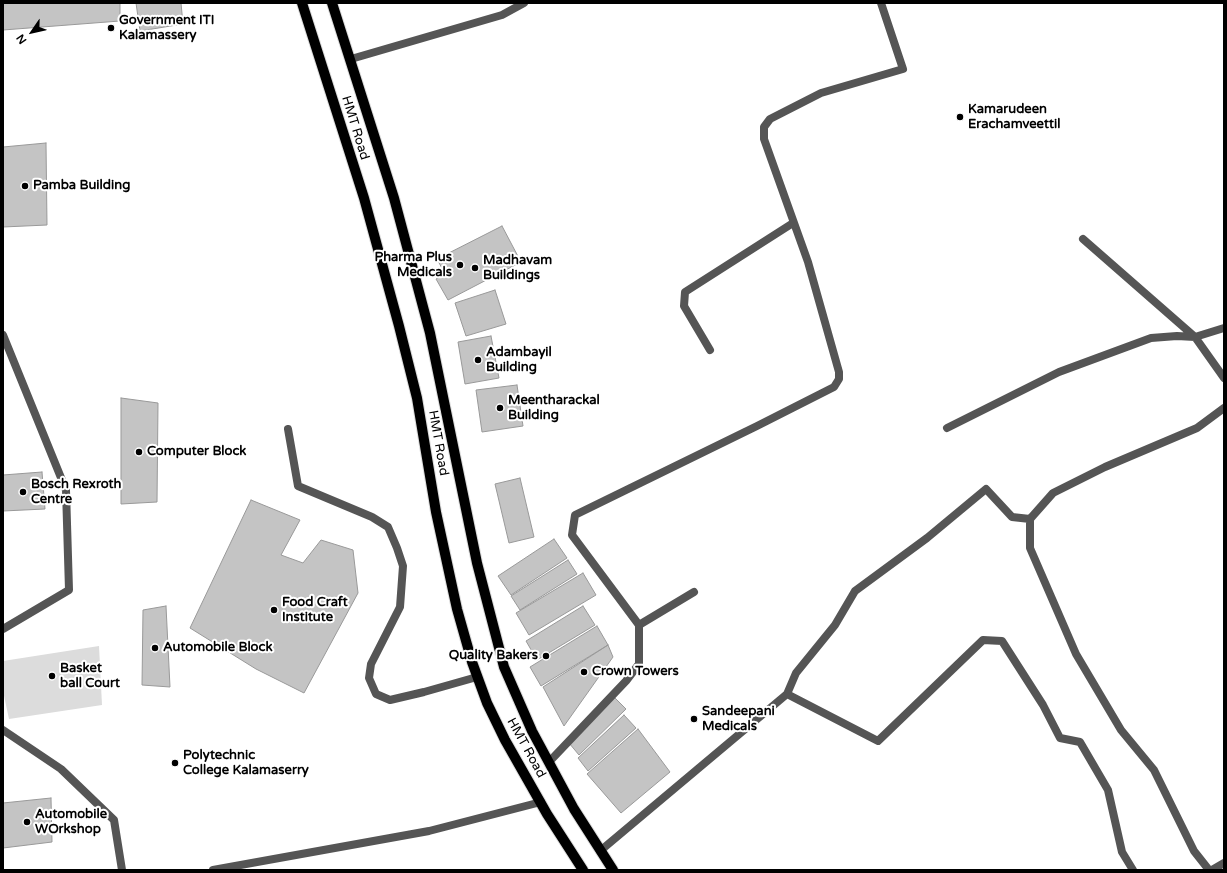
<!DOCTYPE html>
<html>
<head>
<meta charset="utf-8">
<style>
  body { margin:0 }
  #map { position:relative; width:1227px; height:873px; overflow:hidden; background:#fff; font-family:"Varela Round",sans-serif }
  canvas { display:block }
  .frame { position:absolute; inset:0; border:4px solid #000; pointer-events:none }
  .north { position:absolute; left:12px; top:12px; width:40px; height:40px; -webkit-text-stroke:3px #fff; paint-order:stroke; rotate:236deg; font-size:11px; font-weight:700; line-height:16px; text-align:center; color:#000 }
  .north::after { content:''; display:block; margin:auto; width:14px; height:18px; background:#000; clip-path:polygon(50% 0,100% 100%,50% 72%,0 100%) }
</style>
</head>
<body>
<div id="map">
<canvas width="1227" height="873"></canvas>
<div class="frame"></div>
<div class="north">N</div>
</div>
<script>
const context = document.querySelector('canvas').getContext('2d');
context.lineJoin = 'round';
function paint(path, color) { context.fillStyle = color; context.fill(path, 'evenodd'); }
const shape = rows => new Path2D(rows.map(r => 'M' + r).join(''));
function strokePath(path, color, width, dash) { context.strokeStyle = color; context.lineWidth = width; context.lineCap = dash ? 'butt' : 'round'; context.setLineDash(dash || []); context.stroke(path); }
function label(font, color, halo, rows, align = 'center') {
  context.font = font + ' "Varela Round",sans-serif'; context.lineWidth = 4; context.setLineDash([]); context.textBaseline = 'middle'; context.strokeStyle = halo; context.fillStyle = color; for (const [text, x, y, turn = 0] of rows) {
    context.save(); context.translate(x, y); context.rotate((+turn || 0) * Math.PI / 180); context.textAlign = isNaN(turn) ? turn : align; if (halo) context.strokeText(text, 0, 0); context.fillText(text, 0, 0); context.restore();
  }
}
paint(shape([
  [99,646,102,705,9,719,3,691,3,661]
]), '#dcdcdc');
const building = shape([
  [3,3,120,3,120,21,3,30,3,3],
  [136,3,181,3,183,24,140,31,136,3],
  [46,143,47,225,3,227,3,147,46,143],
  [502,226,521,262,448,300,436,279,445,274,437,259,502,226],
  [495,290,506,324,466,336,455,303,495,290],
  [491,336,499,378,465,384,458,342,491,336],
  [517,385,523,426,482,432,476,390,517,385],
  [121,398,158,403,157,502,121,504,121,398],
  [42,472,45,509,3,511,3,475,42,472],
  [520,478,534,537,509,543,495,484,520,478],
  [251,500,300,520,281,555,303,563,321,540,353,550,358,593,304,693,256,669,190,628,251,500],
  [554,539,567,558,511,595,498,576,554,539],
  [568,560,577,574,520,610,511,596,568,560],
  [583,573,596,595,529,635,516,613,583,573],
  [166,606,170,687,142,685,143,610,166,606],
  [583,606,595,625,537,660,526,641,583,606],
  [597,626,608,645,541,686,530,667,597,626],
  [608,645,613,657,564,726,543,687,608,645],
  [613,696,626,709,579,755,569,743,613,696],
  [624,715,636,728,588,771,578,758,624,715],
  [638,729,670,772,621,813,587,774,638,729],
  [51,798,52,842,3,848,3,803,51,798]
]);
paint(building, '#c4c4c4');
strokePath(building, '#999', 1);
const primary = shape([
  [302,3,364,198,399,326,417,398,436,512,457,609,472,662,487,703,505,740,547,814,583,870],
  [332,3,394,198,430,333,477,563,504,667,532,731,574,809,613,870]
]);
strokePath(primary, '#dbdbdb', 12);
strokePath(shape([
  [3,335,66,490,69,590,3,629],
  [288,429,298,486,372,517,388,527,397,548,403,566,400,607,371,664,369,678,376,694,390,700,424,692,477,677],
  [3,730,61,769,114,820,122,870],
  [213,870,429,831,541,802]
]), '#555', 8);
strokePath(shape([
  [351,59,502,15,524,3],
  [1083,239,1195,337,1224,378],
  [710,350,684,306,685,292,793,223],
  [947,428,1059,372,1151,338,1177,336,1195,337,1224,328],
  [1030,519,1030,548,1076,654,1121,730,1154,770,1194,851,1209,870],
  [639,625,694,592],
  [787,694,796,673,835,625,855,591,927,538,986,489,1012,517,1030,519,1053,493,1105,467,1197,428,1224,408],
  [549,762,626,681,639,664,639,625,572,535,575,515,757,426,834,387,839,379,839,372,808,262,764,139,764,127,770,119,821,93,903,69,881,3],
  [600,851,787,694,878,741,983,640,1002,641,1043,705,1060,738,1080,742,1108,790,1122,852,1133,870],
  [1212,870,1224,863]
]), '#555', 8);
strokePath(primary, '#000', 10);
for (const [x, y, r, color] of [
  [111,28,4,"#000"],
  [960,117,4,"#000"],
  [25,186,4,"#000"],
  [460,265,4,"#000"],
  [475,268,4,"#000"],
  [478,360,4,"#000"],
  [500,408,4,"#000"],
  [139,452,4,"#000"],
  [23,492,4,"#000"],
  [274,610,4,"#000"],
  [155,648,4,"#000"],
  [546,656,4,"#000"],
  [584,672,4,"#000"],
  [52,676,4,"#000"],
  [694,719,4,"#000"],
  [175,763,4,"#000"],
  [27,822,4,"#000"]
]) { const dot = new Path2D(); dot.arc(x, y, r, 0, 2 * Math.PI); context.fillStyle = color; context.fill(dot); strokePath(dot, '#fff', 1.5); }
label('bold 13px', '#000', '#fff', [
  ["Government ITI",119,21],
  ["Kalamassery",119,36],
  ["Kamarudeen",968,110],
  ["Erachamveettil",968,125],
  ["Pamba Building",33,186],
  ["Pharma Plus",452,258,"right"],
  ["Medicals",452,273,"right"],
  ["Madhavam",483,261],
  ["Buildings",483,276],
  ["Adambayil",486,353],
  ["Building",486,368],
  ["Meentharackal",508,401],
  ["Building",508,416],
  ["Computer Block",147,452],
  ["Bosch Rexroth",31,485],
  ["Centre",31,500],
  ["Food Craft",282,603],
  ["Institute",282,618],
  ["Automobile Block",163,648],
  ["Quality Bakers",538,656,"right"],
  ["Basket",60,669],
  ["ball Court",60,684],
  ["Crown Towers",592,672],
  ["Sandeepani",702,712],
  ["Medicals",702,727],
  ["Polytechnic",183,756],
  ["College Kalamaserry",183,771],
  ["Automobile",35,815],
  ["WOrkshop",35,830]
], 'left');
label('13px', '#000', '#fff', [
  ["HMT Road",355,128,73],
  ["HMT Road",438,443,80],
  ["HMT Road",526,748,61]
]);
</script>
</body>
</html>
